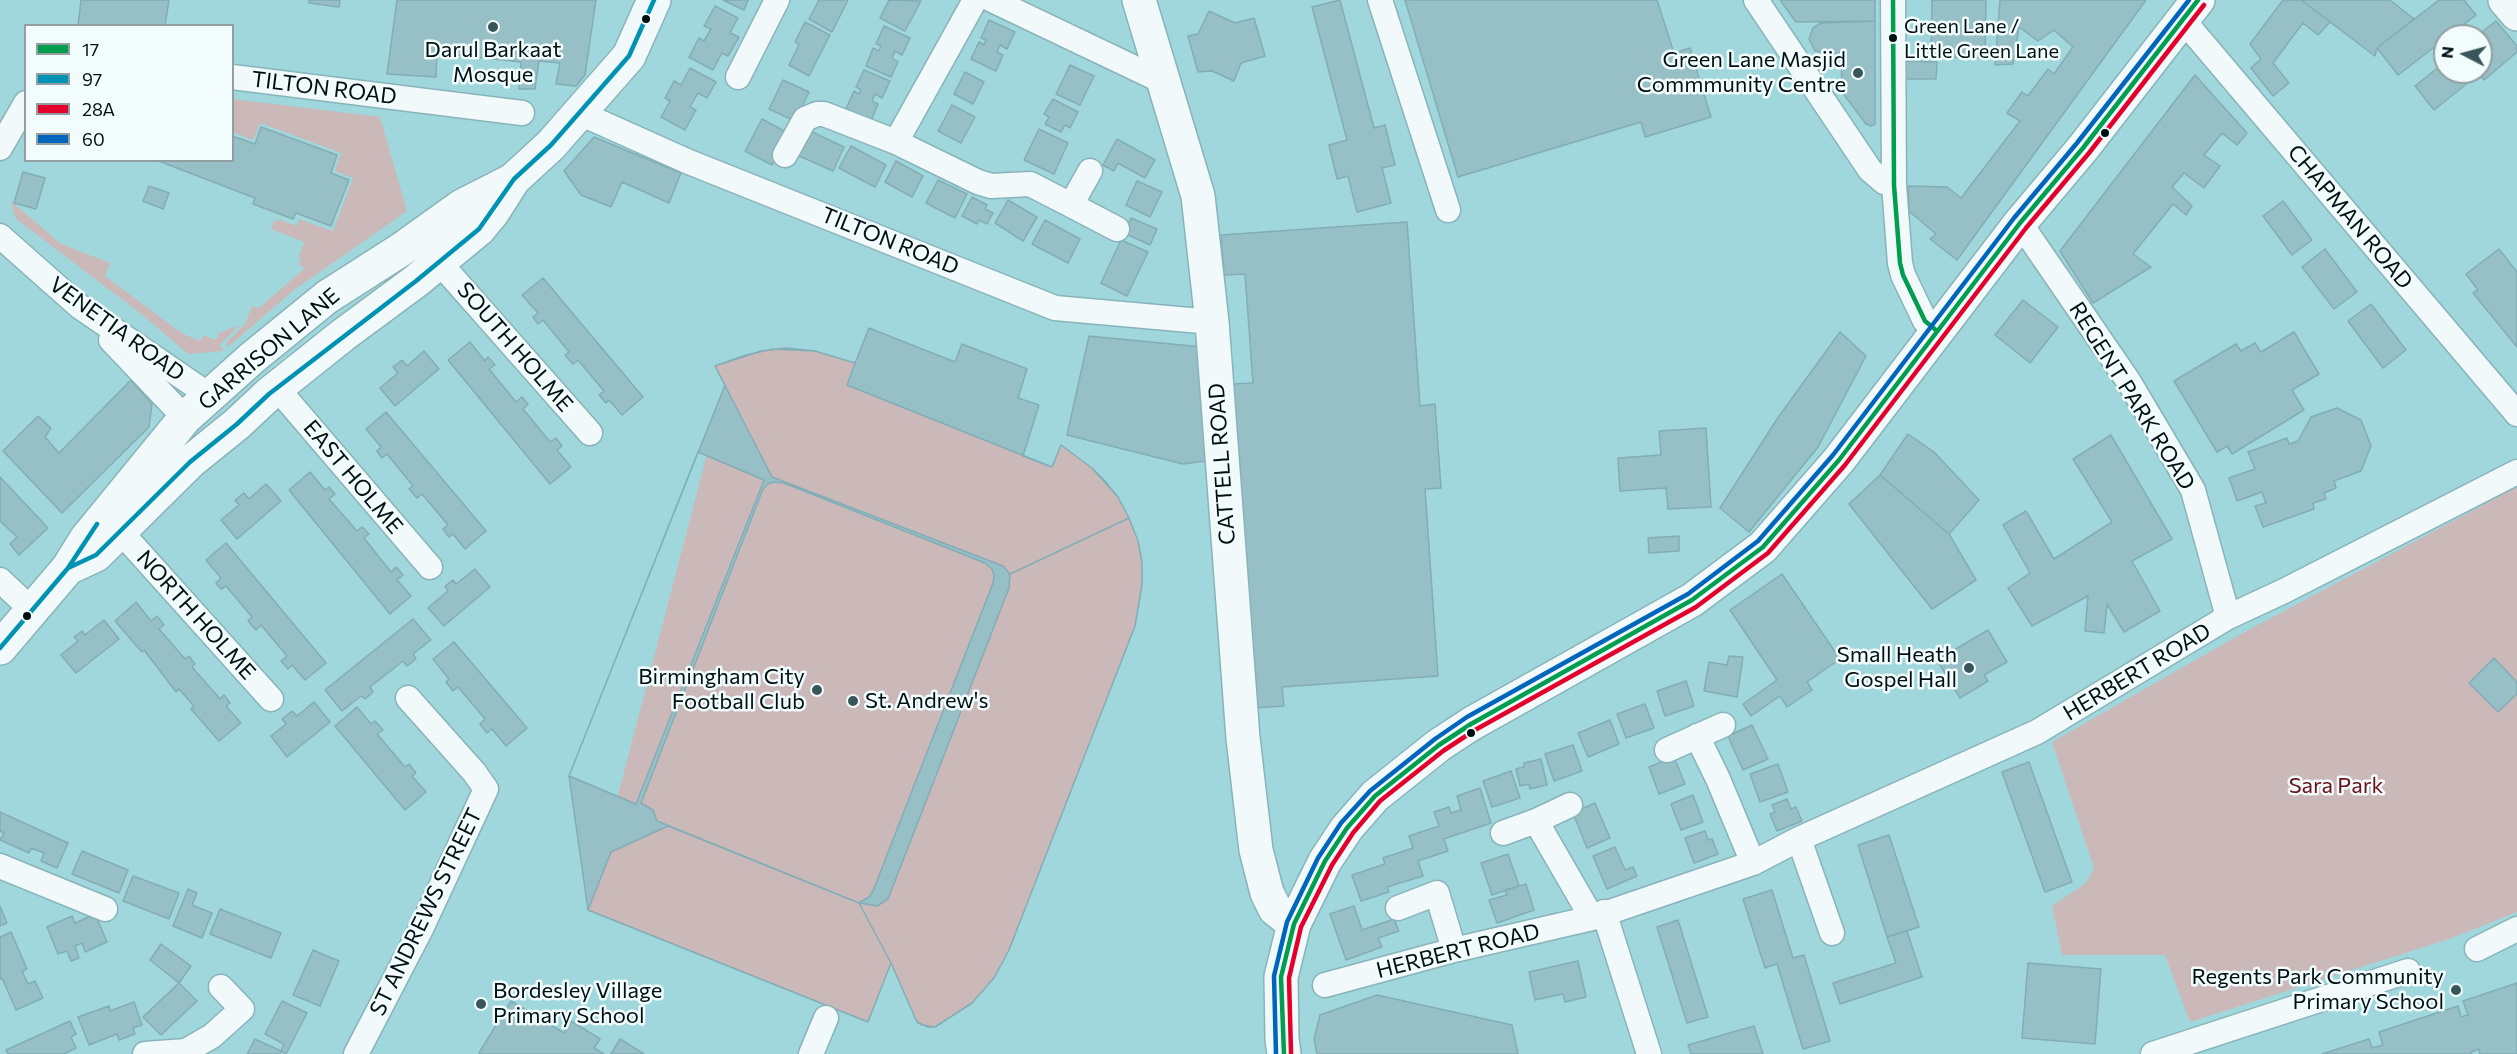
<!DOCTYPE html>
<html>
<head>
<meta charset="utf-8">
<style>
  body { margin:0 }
  #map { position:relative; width:2517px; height:1054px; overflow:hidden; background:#a0d7dc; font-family:Commissioner,sans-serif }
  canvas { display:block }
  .legend { position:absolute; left:24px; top:24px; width:210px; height:138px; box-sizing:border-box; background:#f3fcfd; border:2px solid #929e9f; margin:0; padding:8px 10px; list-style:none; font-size:18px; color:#001012 }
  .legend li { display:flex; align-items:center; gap:12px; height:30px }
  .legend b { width:30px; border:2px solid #929e9f }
  .north { position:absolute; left:2433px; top:24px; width:60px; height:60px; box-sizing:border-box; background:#f3fcfd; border:2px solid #929e9f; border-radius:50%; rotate:276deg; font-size:16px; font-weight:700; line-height:24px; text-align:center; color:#001012 }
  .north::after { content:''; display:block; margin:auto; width:21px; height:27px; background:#385659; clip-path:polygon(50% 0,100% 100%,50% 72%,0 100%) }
</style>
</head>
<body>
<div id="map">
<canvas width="2517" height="1054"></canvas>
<ul class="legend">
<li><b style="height:8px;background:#009e4e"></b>17</li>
<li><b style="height:8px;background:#0092b2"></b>97</li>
<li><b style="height:8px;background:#e4002b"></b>28A</li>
<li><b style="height:8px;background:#0065bd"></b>60</li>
</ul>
<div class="north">N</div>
</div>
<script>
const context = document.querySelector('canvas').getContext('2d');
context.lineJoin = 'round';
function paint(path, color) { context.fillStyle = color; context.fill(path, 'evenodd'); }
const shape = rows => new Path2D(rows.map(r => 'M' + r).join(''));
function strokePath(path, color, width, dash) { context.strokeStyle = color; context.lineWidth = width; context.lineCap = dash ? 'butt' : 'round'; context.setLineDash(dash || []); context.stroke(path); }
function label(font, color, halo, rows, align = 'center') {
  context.font = font + ' Commissioner,sans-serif'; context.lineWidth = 5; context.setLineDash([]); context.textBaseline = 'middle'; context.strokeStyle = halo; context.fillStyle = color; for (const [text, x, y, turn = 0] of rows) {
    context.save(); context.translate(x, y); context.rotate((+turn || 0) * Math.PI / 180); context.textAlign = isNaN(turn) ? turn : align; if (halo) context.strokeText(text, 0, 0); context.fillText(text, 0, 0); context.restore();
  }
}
paint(shape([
  [233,99,380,117,407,211,294,290,228,347,226,343,245,324,252,306,259,308,305,268,299,265,301,259,298,258,304,242,271,229,274,221,277,222,278,219,297,226,299,219,333,231,353,178,335,171,341,153,260,123,253,140,233,132],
  [11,201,61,244,110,263,105,276,183,334,200,341,203,335,216,340,219,333,239,325,220,345,224,351,188,354,140,313,15,218],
  [869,328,955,362,962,344,1027,369,1018,398,1039,405,1023,456,1052,467,1061,445,1092,468,1118,497,1129,518,1138,541,1142,562,1142,585,1135,626,1009,950,994,978,972,1003,935,1027,928,1027,917,1022,891,964,868,1022,588,910,725,385,715,366,761,351,786,348,815,351,855,363],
  [2517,487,2517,912,2452,938,2190,1022,2165,955,2062,955,2052,906,2086,883,2094,868,2052,742,2241,634]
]), '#cab9b8');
const building = shape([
  [81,0,169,0,165,26,78,26,81,0],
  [309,0,340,0,339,7,309,3,309,0],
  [397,0,596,0,585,75,576,86,556,84,560,63,539,61,535,89,519,89,521,62,437,53,436,77,387,74,397,0],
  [723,0,748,0,744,10,723,0],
  [819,0,848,0,832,32,809,19,819,0],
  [889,0,921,1,905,31,880,18,889,0],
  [1340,0,1374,128,1385,125,1395,165,1382,168,1391,203,1357,212,1348,176,1337,179,1329,145,1347,140,1312,7,1340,0],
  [1405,0,1657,0,1674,53,1690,48,1711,117,1645,137,1641,122,1458,177,1405,0],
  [1780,0,1875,0,1875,21,1796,22,1780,0],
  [1932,0,1986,0,1985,58,1931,57,1932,0],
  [2000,0,2146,0,1957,260,1930,239,1936,234,1909,211,1908,186,1947,187,1961,198,2020,121,2007,113,2022,92,2028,96,2048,69,2054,74,2073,47,2054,30,2038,41,2019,27,2013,64,1995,65,2000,0],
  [2283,0,2301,0,2330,22,2318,35,2303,23,2273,63,2289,83,2273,96,2251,68,2261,59,2250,44,2283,0],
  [2301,0,2390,0,2414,19,2377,48,2375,56,2301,0],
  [2439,0,2464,0,2476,15,2449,36,2445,36,2445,39,2398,75,2377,48,2439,0],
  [715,6,738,18,730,33,739,37,728,56,722,53,713,70,689,57,699,38,704,41,711,29,704,26,715,6],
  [1209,11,1235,23,1254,18,1265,56,1241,63,1234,81,1212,71,1198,72,1188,36,1198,34,1209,11],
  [989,20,1015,32,1007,49,1000,45,997,52,1003,55,996,71,971,59,979,42,984,45,986,40,981,38,989,20],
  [1875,21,1875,124,1871,126,1866,124,1842,92,1841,54,1815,51,1809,39,1813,28,1821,23,1875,21],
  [2496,21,2517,46,2517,52,2484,80,2477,72,2481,72,2481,36,2477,36,2496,21],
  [805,22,830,35,809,76,789,65,799,45,795,42,805,22],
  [884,26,910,38,902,55,895,51,892,58,898,62,891,77,866,66,873,48,879,51,881,46,876,44,884,26],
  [1903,61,1937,62,1936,79,1902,79,1903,61],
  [2445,62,2445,72,2477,72,2479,74,2434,110,2415,86,2445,62],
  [1070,65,1094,76,1080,105,1056,94,1070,65],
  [690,68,716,82,707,98,698,93,690,107,696,110,685,130,661,117,670,101,665,98,674,81,681,85,690,68],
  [864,70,890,81,882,98,875,94,872,101,878,104,871,121,846,109,854,91,859,94,861,90,856,87,864,70],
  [965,72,984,82,973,104,954,94,965,72],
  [2195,75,2247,133,2237,145,2222,133,2204,155,2220,166,2204,188,2184,173,2172,187,2192,206,2186,215,2173,204,2133,254,2151,267,2093,303,2060,251,2195,75],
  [783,80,809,92,795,121,769,109,783,80],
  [1053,99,1078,112,1070,128,1065,125,1061,132,1045,124,1049,117,1044,114,1053,99],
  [952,105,975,117,961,143,938,131,952,105],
  [762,119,788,133,772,165,745,151,762,119],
  [261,127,337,155,331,173,349,180,331,226,296,213,293,219,253,204,255,198,156,160,232,160,232,136,255,144,261,127],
  [1039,129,1068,143,1054,174,1024,160,1039,129],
  [808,130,844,147,833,171,797,155,808,130],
  [594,137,681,173,669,203,622,182,611,207,581,195,564,171,594,137],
  [1117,139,1155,160,1145,178,1118,163,1114,171,1103,165,1117,139],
  [851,146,886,165,875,187,839,168,851,146],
  [896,161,923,176,912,197,885,182,896,161],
  [23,172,45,178,36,209,14,203,23,172],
  [938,180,967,194,955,218,926,203,938,180],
  [1137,181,1162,192,1150,217,1126,205,1137,181],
  [149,186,169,193,163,209,143,201,149,186],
  [972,197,987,205,985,209,993,213,987,224,979,220,977,224,962,216,972,197],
  [1008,200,1037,217,1023,241,995,223,1008,200],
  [2283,201,2312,240,2292,255,2263,216,2283,201],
  [1131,218,1157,229,1150,245,1124,233,1131,218],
  [1045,220,1080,239,1068,263,1032,244,1045,220],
  [1407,222,1420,406,1435,404,1441,488,1425,489,1438,676,1282,687,1284,706,1255,708,1232,384,1253,383,1245,274,1224,275,1221,235,1407,222],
  [1121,240,1148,252,1127,296,1101,283,1121,240],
  [2325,249,2357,292,2334,309,2302,267,2325,249],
  [2499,249,2517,272,2517,347,2473,293,2478,290,2466,274,2499,249],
  [543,278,643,397,622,415,609,400,606,403,599,395,604,391,578,360,573,364,565,355,569,352,543,320,538,324,533,317,538,313,522,295,543,278],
  [2023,300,2058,327,2030,363,1995,335,2023,300],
  [2371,304,2406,350,2383,368,2348,321,2371,304],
  [869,328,955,362,962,344,1027,369,1018,398,1039,405,1023,456,1052,467,1061,445,1092,468,1118,497,1129,518,1138,541,1142,562,1142,585,1135,626,1009,950,994,978,972,1003,935,1027,928,1027,917,1022,891,963,868,1022,588,910,569,776,725,385,715,366,761,351,786,348,815,351,855,363,869,328],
  [774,482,784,483,985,563,992,569,994,575,993,583,873,891,869,897,859,903,657,821,653,810,641,803,763,489,768,484,774,482],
  [1840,332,1866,356,1818,447,1749,532,1720,508,1777,419,1840,332],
  [2294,332,2319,374,2292,390,2304,410,2232,454,2227,446,2217,452,2174,381,2236,344,2241,351,2255,343,2261,352,2294,332],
  [1089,336,1202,347,1213,460,1183,464,1067,435,1089,336],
  [470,342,485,361,488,357,495,365,489,369,516,402,522,397,528,404,523,409,550,442,556,438,562,446,557,450,571,467,550,484,448,360,470,342],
  [773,349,815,351,855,363,847,385,1052,467,1061,445,1092,468,1104,480,1118,497,1129,518,1010,574,1003,566,772,477,715,366,746,355,773,349],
  [424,351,439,369,395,406,380,388,398,373,393,367,402,360,407,366,424,351],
  [131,380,152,404,149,427,62,513,3,451,38,416,51,428,45,437,59,453,131,380],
  [2337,408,2361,420,2371,446,2361,471,2334,481,2336,488,2324,493,2326,499,2313,503,2314,509,2263,527,2255,506,2266,503,2262,492,2237,501,2229,478,2255,469,2248,452,2287,438,2289,444,2298,441,2311,417,2337,408],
  [386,412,486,531,465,549,453,534,449,537,443,529,448,525,422,494,417,498,409,489,413,486,387,454,382,458,377,451,381,447,366,429,386,412],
  [1706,428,1711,507,1668,509,1666,488,1620,491,1618,458,1661,455,1659,431,1706,428],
  [1908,434,1934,452,1979,500,1949,534,1880,475,1908,434],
  [2111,435,2172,539,2132,561,2160,611,2124,632,2107,604,2104,633,2085,631,2088,596,2032,626,2008,588,2030,573,2003,525,2026,511,2054,559,2112,522,2073,459,2111,435],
  [698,452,764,480,636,804,569,776,698,452],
  [310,472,325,490,329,487,335,494,329,499,357,531,362,527,369,534,364,538,391,572,396,567,403,575,397,580,411,596,390,614,289,490,310,472],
  [1880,475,1949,534,1976,580,1932,609,1849,504,1880,475],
  [0,477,48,528,19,555,10,544,17,537,0,521,0,477],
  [266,484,281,501,237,539,221,520,239,505,235,500,244,493,249,499,266,484],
  [1129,518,1138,541,1142,562,1142,585,1135,626,1009,950,994,978,972,1003,935,1027,922,1025,917,1022,891,963,859,903,877,906,888,899,1009,588,1010,574,1129,518],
  [1679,536,1679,551,1649,553,1648,538,1679,536],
  [226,543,326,663,305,680,292,665,288,669,281,661,287,656,261,625,256,630,248,621,252,617,226,586,221,589,216,583,221,578,206,560,226,543],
  [475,569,490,587,444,626,428,608,448,591,445,586,453,580,456,584,475,569],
  [1782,574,1840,659,1807,682,1812,690,1787,707,1780,696,1751,716,1743,704,1777,680,1730,610,1782,574],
  [136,602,151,621,157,616,164,625,159,629,185,659,189,656,195,664,192,667,220,699,224,695,230,703,226,706,241,723,219,741,191,709,194,706,179,689,176,692,144,650,142,652,115,621,136,602],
  [413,619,431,640,413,654,416,659,407,666,403,661,370,687,373,692,365,699,361,696,342,711,325,690,413,619],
  [104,620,119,639,76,673,61,655,78,641,74,637,82,631,85,635,104,620],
  [1988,630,2007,662,1984,675,1988,681,1960,698,1937,660,1988,630],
  [454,642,527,728,506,746,492,729,487,733,480,724,485,719,458,687,453,691,446,682,449,679,433,659,454,642],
  [1729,656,1743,657,1737,697,1704,691,1709,662,1727,665,1729,656],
  [2494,658,2517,682,2517,694,2498,712,2469,683,2494,658],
  [1686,681,1694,706,1665,716,1657,691,1686,681],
  [314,702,330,722,287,757,271,736,286,724,282,719,292,711,297,716,314,702],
  [1645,704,1654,728,1626,738,1617,714,1645,704],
  [357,707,371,724,375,721,383,730,377,734,405,767,409,764,416,773,412,776,426,792,405,810,335,726,357,707],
  [1610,720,1619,744,1588,757,1578,733,1610,720],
  [1752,725,1768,759,1743,770,1728,736,1752,725],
  [1573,745,1582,771,1554,781,1545,754,1573,745],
  [1674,757,1685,784,1659,794,1649,767,1674,757],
  [1541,759,1547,785,1530,789,1529,784,1520,786,1516,769,1524,767,1524,763,1541,759],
  [2029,762,2072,882,2045,892,2002,772,2029,762],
  [1778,764,1788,792,1760,802,1750,774,1778,764],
  [1511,771,1520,798,1492,807,1483,781,1511,771],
  [1480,788,1491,823,1444,839,1448,851,1418,861,1423,876,1387,887,1389,892,1361,901,1352,875,1385,864,1383,858,1413,848,1409,836,1439,826,1434,812,1449,807,1451,813,1461,810,1457,796,1480,788],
  [1693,795,1703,822,1681,830,1671,804,1693,795],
  [1787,799,1791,809,1796,807,1802,821,1777,831,1770,814,1775,812,1772,805,1787,799],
  [1595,803,1610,838,1587,848,1573,813,1595,803],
  [0,812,68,843,57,868,41,861,44,853,31,848,29,853,0,840,4,833,0,831,0,812],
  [668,826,859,903,891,963,868,1022,588,910,611,852,668,826],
  [1705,831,1708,840,1712,839,1718,854,1694,863,1685,838,1705,831],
  [1889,835,1919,927,1887,937,1858,845,1889,835],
  [1615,847,1625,870,1633,867,1637,876,1607,889,1593,856,1615,847],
  [82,851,128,870,119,893,72,874,82,851],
  [1508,854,1519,886,1492,895,1481,863,1508,854],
  [133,876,179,893,169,919,123,901,133,876],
  [1526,884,1534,910,1497,923,1489,900,1507,895,1505,890,1526,884],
  [188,889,197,893,192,905,212,913,202,938,173,926,188,889],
  [1772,890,1793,958,1804,955,1830,1041,1803,1049,1777,964,1765,968,1743,899,1772,890],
  [0,906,7,923,0,926,0,906],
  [1354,906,1362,930,1394,919,1399,931,1378,938,1382,947,1346,960,1330,914,1354,906],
  [220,909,281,933,271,958,210,934,220,909],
  [95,914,107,942,85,952,82,943,75,946,79,958,71,961,67,951,58,954,47,927,72,916,75,923,95,914],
  [1678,920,1708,1017,1687,1023,1657,927,1678,920],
  [1907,931,1922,977,1840,1004,1833,983,1896,963,1887,937,1907,931],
  [11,932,27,969,22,971,28,984,35,981,43,998,16,1010,2,978,0,979,0,937,11,932],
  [161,944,191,966,179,983,150,960,161,944],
  [313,950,339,961,320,1006,293,995,313,950],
  [1578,961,1586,997,1565,1002,1563,994,1535,1000,1529,972,1578,961],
  [2028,963,2101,969,2095,1044,2022,1038,2028,963],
  [179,983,197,1001,161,1035,143,1017,179,983],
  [2517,983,2517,1054,2480,1054,2479,1049,2471,1052,2472,1054,2322,1054,2369,1039,2372,1048,2383,1045,2379,1032,2458,1006,2461,1017,2468,1015,2463,1001,2517,983],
  [1377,995,1512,1025,1518,1054,1317,1054,1314,1039,1320,1015,1377,995],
  [282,1001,307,1013,286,1054,281,1051,284,1044,265,1034,282,1001],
  [511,1001,564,1033,571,1021,600,1039,594,1048,604,1054,481,1054,479,1053,511,1001],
  [134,1002,142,1025,133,1028,135,1034,119,1040,117,1034,89,1045,78,1017,109,1006,110,1011,134,1002],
  [70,1021,76,1034,71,1037,76,1048,64,1054,8,1054,6,1050,70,1021],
  [1754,1026,1763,1054,1691,1054,1688,1045,1754,1026],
  [255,1039,281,1051,280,1054,247,1054,255,1039],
  [620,1039,644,1054,611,1054,620,1039]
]);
paint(building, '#97bfc6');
strokePath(building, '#83adb6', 1.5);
const street = shape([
  [992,0,1164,82],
  [1380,0,1448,210],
  [1756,0,1870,170,1884,182,1894,185],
  [1893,0,1894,185,1900,263,1903,275,1925,321,1937,331],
  [2183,20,2517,414],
  [232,77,522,113],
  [738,77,777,0],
  [578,115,593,119,689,162,1055,308,1212,322],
  [896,142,975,0],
  [0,148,26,103],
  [785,155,805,119,817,114,824,114,896,142,978,182,991,186,1030,184,1071,205],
  [1090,171,1071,205,1117,229],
  [2020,223,2129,382,2193,490,2228,617],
  [0,236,79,306,210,396],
  [439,262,590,433],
  [111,340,185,418],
  [276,387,430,567],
  [120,531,271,699],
  [0,580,32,610],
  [1697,736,1718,779,1753,863],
  [1667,750,1723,725],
  [1536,821,1570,805],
  [1503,833,1536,821,1592,918],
  [1799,839,1832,933],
  [0,866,105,909],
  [1398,908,1437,893,1454,950],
  [1604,912,1649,1054],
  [2477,949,2517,929],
  [1325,985,1454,950,1592,918,1753,863,1799,839,2037,732,2228,617,2284,591,2517,472],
  [145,1054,186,1051,212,1036,242,1009,221,987],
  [356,1054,421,929,486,789,474,772,408,698],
  [811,1054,826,1018],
  [2153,1054,2408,971]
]);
const secondary = shape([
  [1139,0,1198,196,1212,322,1243,738,1256,850,1267,893,1275,909,1294,924],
  [2505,0,2517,14],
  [68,568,96,555,190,462,237,424,269,394,343,335,416,281,479,229,493,212,514,179,551,145,629,56,654,0],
  [0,648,68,568,86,539,185,418,252,358,327,297,402,249,462,206,513,180],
  [1284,1054,1282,1039,1281,977,1294,924,1325,861,1347,828,1375,796,1439,745,1471,724,1692,600,1763,547,1839,460,2020,223,2083,148,2198,0]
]);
strokePath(street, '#88b4b9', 27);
strokePath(secondary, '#88b4b9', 36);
strokePath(street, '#f1f9fa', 24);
strokePath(secondary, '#f1f9fa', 33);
strokePath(shape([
  [1893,0,1894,185,1900,263,1903,275,1925,321,1937,331],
  [1284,1054,1281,977,1294,924,1325,861,1347,828,1375,796,1439,745,1471,724,1692,600,1763,547,1839,460,2020,223,2083,148,2198,0]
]), '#009e4e', 4.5);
strokePath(shape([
  [68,568,96,555,190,462,237,424,269,394,416,281,479,229,514,179,551,145,629,56,654,0],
  [0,648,68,568,97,524]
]), '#0092b2', 4.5);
strokePath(shape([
  [1291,1053,1289,978,1301,927,1332,865,1353,833,1380,801,1443,751,1475,730,1696,607,1768,553,1845,465,2026,228,2089,153,2204,5]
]), '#e4002b', 4.5);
strokePath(shape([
  [1276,1054,1274,976,1287,922,1318,858,1341,823,1370,791,1435,739,1467,717,1688,594,1758,541,1833,455,2014,218,2077,143,2189,0]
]), '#0065bd', 4.5);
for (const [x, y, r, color] of [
  [646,19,5,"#001012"],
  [493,27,6,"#385659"],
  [1893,38,5,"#001012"],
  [1858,73,6,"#385659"],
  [2105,133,5,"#001012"],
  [27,616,5,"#001012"],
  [1969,668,6,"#385659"],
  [817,690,6,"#385659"],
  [853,701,6,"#385659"],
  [1471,733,5,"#001012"],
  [2456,990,6,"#385659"],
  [481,1004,6,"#385659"]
]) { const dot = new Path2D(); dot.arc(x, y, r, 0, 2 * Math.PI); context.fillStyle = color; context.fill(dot); strokePath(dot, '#f3fcfd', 2); }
label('20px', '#001012', '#f3fcfd', [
  ["Green Lane /",1904,26],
  ["Little Green Lane",1904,51]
], 'left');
label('22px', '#001012', '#f3fcfd', [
  ["Darul Barkaat",493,50,"center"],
  ["Mosque",493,75,"center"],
  ["Green Lane Masjid",1846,60],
  ["Commmunity Centre",1846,85],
  ["Small Heath",1957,655],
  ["Gospel Hall",1957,680],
  ["Birmingham City",805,677],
  ["Football Club",805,702],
  ["St. Andrew's",865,701,"left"],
  ["Regents Park Community",2444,977],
  ["Primary School",2444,1002],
  ["Bordesley Village",493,991,"left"],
  ["Primary School",493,1016,"left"]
], 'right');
label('22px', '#001012', '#f3fcfd', [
  ["TILTON ROAD",324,88,7],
  ["CHAPMAN ROAD",2350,217,50],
  ["TILTON ROAD",890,241,22],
  ["VENETIA ROAD",117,329,36],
  ["SOUTH HOLME",515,347,49],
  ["GARRISON LANE",269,349,-40],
  ["REGENT PARK ROAD",2132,396,58],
  ["CATTELL ROAD",1222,464,-94],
  ["EAST HOLME",353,477,50],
  ["NORTH HOLME",196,615,48],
  ["HERBERT ROAD",2137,672,-31],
  ["ST ANDREWS STREET",426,912,-64],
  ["HERBERT ROAD",1458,951,-14]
]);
label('22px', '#690f16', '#f3fcfd', [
  ["Sara Park",2336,786]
]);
</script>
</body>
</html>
